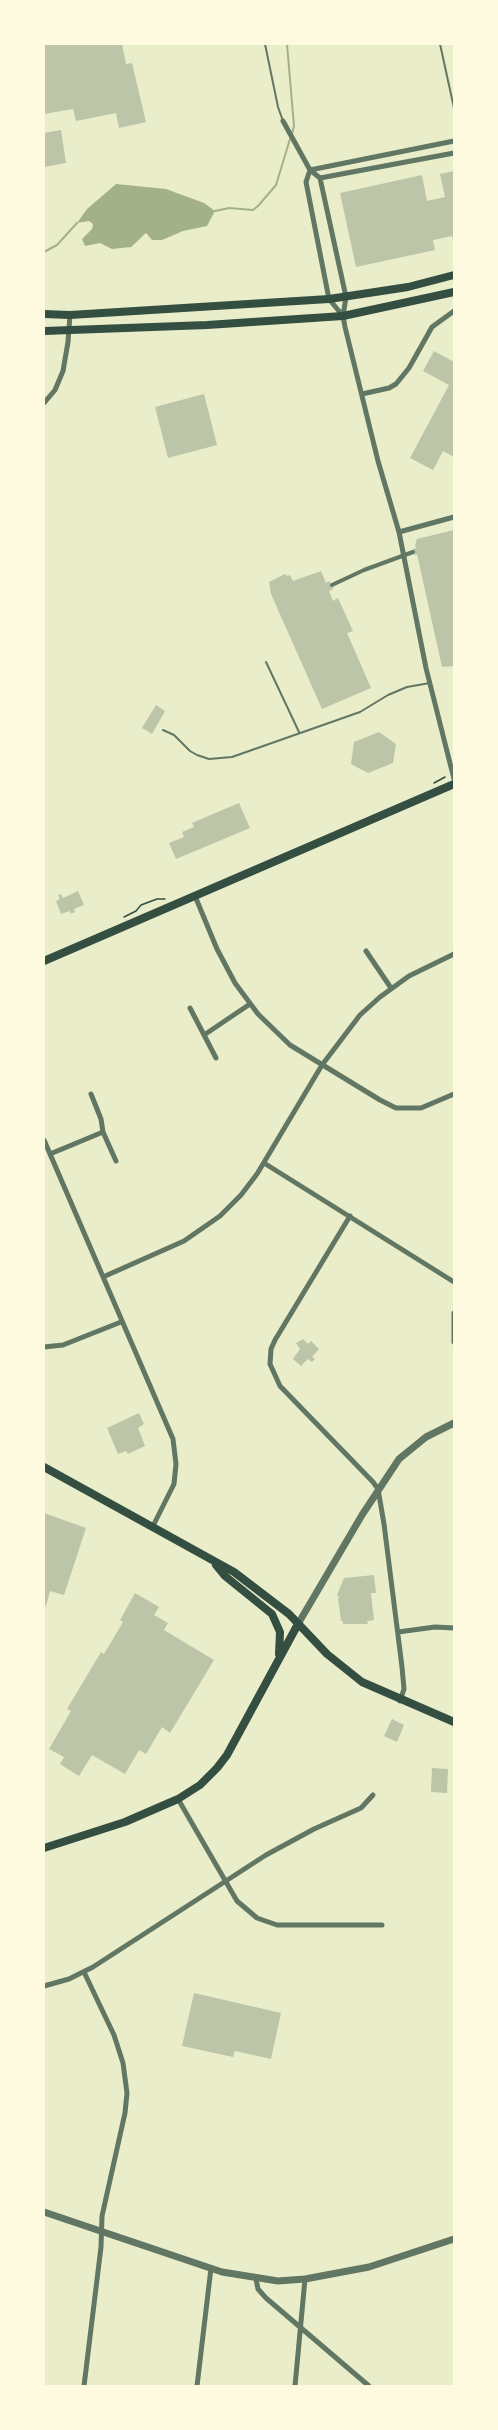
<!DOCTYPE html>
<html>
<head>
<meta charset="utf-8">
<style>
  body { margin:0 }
  #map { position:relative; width:498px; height:2430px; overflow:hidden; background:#e9edc9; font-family:"DejaVu Sans",sans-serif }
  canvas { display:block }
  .frame { position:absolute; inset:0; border:45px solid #fefae0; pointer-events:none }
</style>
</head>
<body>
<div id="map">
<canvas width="498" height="2430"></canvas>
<div class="frame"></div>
</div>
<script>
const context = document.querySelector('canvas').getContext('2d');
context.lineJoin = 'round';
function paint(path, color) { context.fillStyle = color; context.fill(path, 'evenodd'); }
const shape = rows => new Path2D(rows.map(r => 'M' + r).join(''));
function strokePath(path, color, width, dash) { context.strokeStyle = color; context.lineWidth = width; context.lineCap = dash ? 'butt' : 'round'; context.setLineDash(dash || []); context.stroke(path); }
paint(shape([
  [116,184,166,189,204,203,215,211,207,226,183,231,162,240,152,240,146,233,131,247,112,249,100,243,85,246,82,239,92,229,93,224,89,221,77,223,87,209]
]), '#a3b18a');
strokePath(shape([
  [287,44,294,126,292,134],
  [215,211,229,208,253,210,258,206,276,185,290,139],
  [44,252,57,245,77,223]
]), '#a3b18a', 2);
paint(shape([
  [44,44,122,44,126,64,132,63,146,122,119,128,116,113,76,121,73,109,44,114],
  [61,130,66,163,44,167,44,133],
  [454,171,454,243,452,236,433,240,435,250,356,267,340,193,422,175,427,201,445,197,440,174],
  [434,351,454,362,454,457,443,451,433,470,410,458,449,385,423,371],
  [204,394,217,445,168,458,155,407],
  [454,530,454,666,442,667,417,554,414,555,413,549,416,548,415,545,417,539],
  [321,571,326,583,329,581,332,585,333,589,329,591,333,601,338,598,353,631,347,633,371,688,322,709,271,594,269,582,285,574,287,576,290,575,293,581],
  [156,705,165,711,152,734,142,728],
  [379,732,396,744,393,763,368,773,351,764,354,742],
  [239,803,250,828,176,859,169,843,184,837,182,832,194,827,192,823],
  [78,891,84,905,74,909,75,912,71,914,70,911,61,914,56,901,60,899,58,895,61,894,63,898],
  [303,1339,308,1344,311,1341,319,1349,312,1357,315,1359,312,1362,308,1359,301,1366,293,1359,300,1349,296,1343],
  [139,1413,144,1424,138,1428,145,1446,128,1454,126,1451,118,1454,107,1428],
  [44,1513,86,1528,64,1595,50,1591,46,1606,44,1605],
  [374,1575,376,1593,371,1593,374,1620,367,1621,368,1624,343,1624,343,1621,341,1621,338,1598,340,1597,337,1595,344,1578],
  [135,1593,159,1607,154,1615,168,1623,164,1630,214,1660,170,1733,162,1727,146,1754,139,1750,125,1774,92,1755,79,1776,60,1764,64,1757,49,1749,71,1711,67,1709,101,1652,104,1654,123,1622,120,1620],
  [392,1719,404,1725,397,1742,384,1736],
  [432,1768,448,1769,447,1793,431,1792],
  [194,1993,281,2013,271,2059,235,2051,233,2057,182,2046]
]), '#bcc5a7');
strokePath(shape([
  [434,783,445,777],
  [124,917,136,911,141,905,157,899,165,899]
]), '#344e41', 1.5);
strokePath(shape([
  [265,44,278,107,283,121],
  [440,44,454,108],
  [266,662,299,732],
  [163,730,174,735,190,751,197,755,209,759,232,757,360,712,388,695,407,687,430,683]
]), '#617663', 2);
strokePath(shape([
  [332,585,364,570,413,552]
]), '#617663', 4);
strokePath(shape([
  [283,121,310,170,320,178,346,297,343,316,345,327,378,461,399,532,426,668,454,779],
  [310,170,306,182,329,299,343,316],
  [310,170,454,141],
  [320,178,454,153],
  [362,394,389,388,396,384,409,368,432,327,454,311],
  [44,403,55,390,63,371,68,342,70,315],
  [399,532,454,517],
  [195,896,217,949,235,983,258,1014,290,1045,380,1100,396,1108,421,1108,454,1094],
  [366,951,391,988],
  [190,1008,216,1058],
  [204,1035,250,1004],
  [91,1094,101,1119,103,1132,116,1161],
  [44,1140,173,1439,176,1464,174,1484,153,1526],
  [50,1154,103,1132],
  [264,1163,454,1282],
  [350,1216,275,1340,271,1349,270,1364,280,1386,373,1482,378,1489,384,1524,402,1667,404,1689,400,1701],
  [103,1277,184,1241,220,1216,241,1195,257,1174,322,1065,360,1015,380,997,409,976,454,954],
  [454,1313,454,1342],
  [44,1347,63,1345,121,1322],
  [398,1632,435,1627,454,1628],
  [178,1799,237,1901,257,1918,277,1925,382,1925],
  [84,1972,114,2035,123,2063,127,2093,125,2113,102,2216,101,2247,84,2386],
  [44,1986,69,1979,93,1967,266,1855,314,1829,361,1808,373,1795],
  [256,2279,258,2289,266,2298,369,2386],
  [197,2386,211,2268],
  [295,2386,305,2279]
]), '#617663', 5);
strokePath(shape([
  [298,1624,362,1515,399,1459,426,1437,454,1423],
  [44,2212,222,2272,278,2281,305,2279,369,2267,454,2239]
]), '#617663', 7);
strokePath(shape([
  [44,961,454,784],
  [44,1467,234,1572,289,1614,327,1654,362,1682,454,1722],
  [216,1565,225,1576,272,1614,280,1632,279,1654],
  [44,1848,125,1822,178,1799,200,1785,217,1768,227,1755,298,1624]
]), '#344e41', 8);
strokePath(shape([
  [44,314,70,315,329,299,408,287,454,275],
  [44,331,207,325,343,316,454,292]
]), '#344e41', 8);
</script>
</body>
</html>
